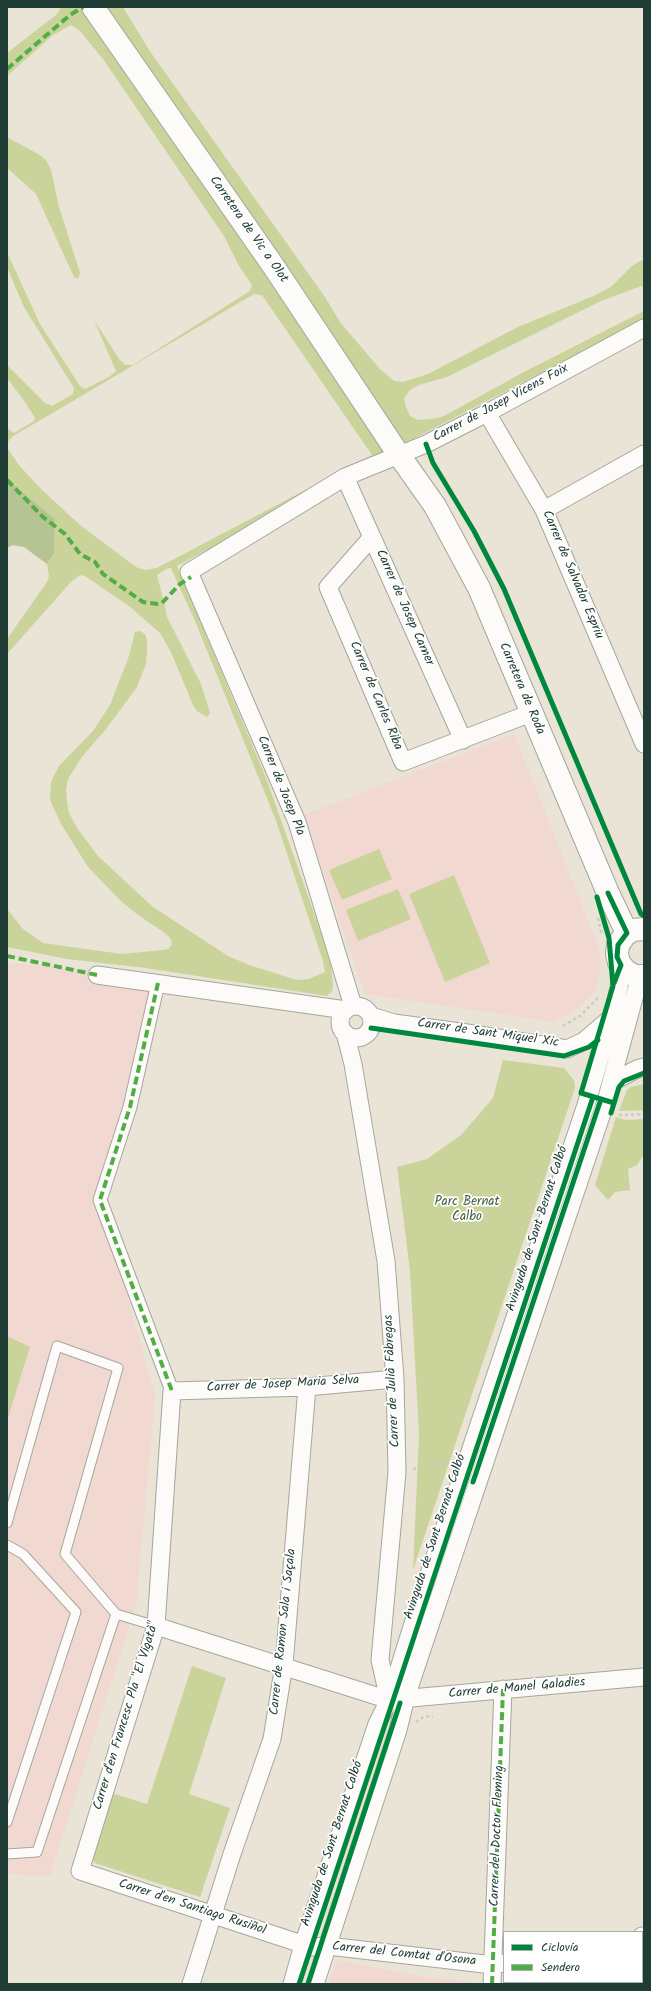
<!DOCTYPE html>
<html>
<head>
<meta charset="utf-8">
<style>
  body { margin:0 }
  #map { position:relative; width:651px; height:1991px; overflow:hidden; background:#e9e4d5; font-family:Kalam,sans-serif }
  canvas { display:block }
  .frame { position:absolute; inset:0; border:8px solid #1f3d34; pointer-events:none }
  .legend { position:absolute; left:503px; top:1931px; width:140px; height:52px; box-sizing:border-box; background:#fff; border:1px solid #a5b1ae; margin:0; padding:5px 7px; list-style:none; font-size:12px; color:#1f3d34 }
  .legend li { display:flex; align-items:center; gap:8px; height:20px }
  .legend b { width:20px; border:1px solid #a5b1ae }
</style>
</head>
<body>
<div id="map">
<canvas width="651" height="1991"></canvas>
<div class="frame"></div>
<ul class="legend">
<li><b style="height:5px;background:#00873e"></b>Ciclovía</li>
<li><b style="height:5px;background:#52ad45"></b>Sendero</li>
</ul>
</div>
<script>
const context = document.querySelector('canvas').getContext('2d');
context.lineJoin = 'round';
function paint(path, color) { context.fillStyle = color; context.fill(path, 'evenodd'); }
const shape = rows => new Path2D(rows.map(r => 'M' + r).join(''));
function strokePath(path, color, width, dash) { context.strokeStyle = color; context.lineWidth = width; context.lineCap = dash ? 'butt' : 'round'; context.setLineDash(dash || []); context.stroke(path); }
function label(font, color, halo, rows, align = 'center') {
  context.font = font + ' Kalam,sans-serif'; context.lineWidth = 3.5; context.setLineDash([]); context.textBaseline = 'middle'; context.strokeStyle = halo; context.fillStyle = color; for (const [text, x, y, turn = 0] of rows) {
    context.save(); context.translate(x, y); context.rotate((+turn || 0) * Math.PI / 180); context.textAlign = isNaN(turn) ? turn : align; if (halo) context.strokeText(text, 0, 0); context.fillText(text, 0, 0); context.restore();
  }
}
paint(shape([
  [514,734,599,948,601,970,595,991,578,1008,554,1022,365,994,303,815],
  [7,963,154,974,100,1200,155,1395,136,1605,50,1876,7,1874,7,1421,30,1347,7,1336],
  [341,1961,429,1978,468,1981,470,1984,328,1984,334,1966]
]), '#f1d9d2');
paint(shape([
  [59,7,123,7,149,50,325,297,340,322,379,368,394,381,403,382,428,374,518,327,596,295,612,286,632,266,640,261,644,260,644,285,601,301,447,377,419,385,410,390,404,398,406,407,410,416,418,420,438,418,446,415,522,373,644,311,644,320,411,440,177,566,266,778,330,958,333,986,332,991,327,996,146,968,67,959,7,947,7,909,23,929,43,943,122,954,163,950,168,949,172,945,171,939,165,933,138,915,121,901,88,867,61,824,50,800,51,782,59,766,93,731,110,705,128,659,135,632,140,631,145,634,147,640,147,653,146,664,137,687,106,729,81,758,68,779,66,790,67,802,69,813,77,828,98,856,153,907,228,956,249,965,297,980,309,979,325,972,323,961,275,818,195,621,171,568,166,569,157,575,165,606,167,617,201,684,210,713,207,717,197,711,193,705,171,652,160,633,129,606,85,576,80,575,71,582,7,654,7,639,47,582,49,576,47,564,54,553,55,519,7,479,7,428,14,433,34,421,35,418,25,402,7,378,7,365,45,403,52,406,73,394,74,388,24,307,7,267,7,252,40,324,80,386,85,389,109,377,116,371,94,320,119,359,125,365,133,365,250,291,252,285,239,266,224,236,103,59,80,31,71,25,53,35,7,76,7,53,56,15,60,10],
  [254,294,262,295,372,455,157,568,145,570,136,567,80,525,40,488,18,464,8,449,8,442,13,436,39,421],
  [7,137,38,154,46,160,51,170,59,207,80,273,78,279,74,277,36,194,7,168],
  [379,849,392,879,342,900,329,870],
  [454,875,490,963,445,982,409,894],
  [398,889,411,919,358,941,346,910],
  [503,1060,564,1068,574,1080,575,1088,413,1570,419,1434,410,1271,397,1167,427,1159,461,1135,493,1098],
  [644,1084,644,1110,619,1111,627,1090,631,1087],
  [616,1117,626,1120,644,1119,644,1154,637,1165,628,1169,630,1190,615,1192,608,1200,595,1185],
  [7,1336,30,1347,7,1421],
  [192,1666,226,1678,189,1794,230,1808,200,1897,95,1863,91,1857,111,1793,147,1804]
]), '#cad39a');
paint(shape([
  [7,479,55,519,54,553,47,564,24,547,13,545,7,548]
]), '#b6c493');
const service = shape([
  [7,1523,57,1346,118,1368,65,1554,116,1614,156,1626],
  [7,1545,23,1554,76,1612,7,1822],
  [7,1854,37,1852,116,1614]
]);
const pedestrian = shape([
  [158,983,130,1107,100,1200,172,1391]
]);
const minor = shape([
  [487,413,544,510,644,744],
  [345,477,463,740],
  [544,510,644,454],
  [372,537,328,587,403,762,531,713],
  [97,975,346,1010],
  [353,1006,297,822,189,572,345,477,426,444,487,413,644,328],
  '340 1022a16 16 0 1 1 32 0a16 16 0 1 1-32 0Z',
  [371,1016,394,1023,467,1033,567,1049,584,1041,612,1017],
  [345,1033,353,1064,386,1261,395,1379,397,1472,380,1660,389,1700],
  [612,1082,637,1069,644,1067],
  [395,1379,307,1387,172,1391,156,1626,80,1871,311,1947,328,1946,493,1965,504,1963],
  [156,1626,389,1700,644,1677],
  [642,1936,644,1936],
  [191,1984,232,1854,272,1739,284,1665,307,1387],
  [292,1984,303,1945,377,1724,389,1700,422,1595,586,1105,612,1017,619,987,621,965],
  [315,1984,398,1730,406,1697,606,1101,640,976],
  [492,1984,503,1689]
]);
const tertiary = shape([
  [93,7,274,267,399,455,435,506,479,588,608,893,627,933],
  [644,929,633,930,625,935,618,945,617,954,619,963,626,971,635,976,644,976]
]);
strokePath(service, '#a5a69c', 11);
strokePath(pedestrian, '#a5a69c', 15);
strokePath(minor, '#a5a69c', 19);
strokePath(tertiary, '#a5a69c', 24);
strokePath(shape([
  [598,918,602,935],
  [563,1026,580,1016,600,996],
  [619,1115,644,1114],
  [413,1469,449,1462],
  [416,1722,425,1716,433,1717]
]), '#cacbc7', 2.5, [3, 3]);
strokePath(service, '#fcfbf9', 9);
strokePath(pedestrian, '#fcfbf9', 13);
strokePath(minor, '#fcfbf9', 17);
strokePath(tertiary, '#fcfbf9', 22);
strokePath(shape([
  [7,69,70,15,83,7],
  [7,480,43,517,65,534,80,554,95,562,103,574,143,602,158,604,162,603,180,584,191,577],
  [7,956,97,975],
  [158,983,130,1107,100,1200,172,1391],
  [492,1984,503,1689]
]), '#52ad45', 4, [8, 4]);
strokePath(shape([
  [426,444,433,463,474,531,504,589,641,914,644,916],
  [608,893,627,933,618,945,617,957,621,965,614,983],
  [597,897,609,938,613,986,581,1093,614,1103],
  [371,1028,564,1056,589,1047,598,1040],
  [611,1113,619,1087,624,1081,644,1073],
  [473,1482,601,1099],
  [299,1984,593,1097],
  [308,1984,400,1703]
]), '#00873e', 5);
label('13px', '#1f3d34', '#fff', [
  ["Carretera de Vic a Olot",248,230,55],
  ["Carrer de Josep Vicens Foix",501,404,-28],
  ["Carrer de Salvador Espriu",572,575,67],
  ["Carrer de Josep Carner",404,608,66],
  ["Carretera de Roda",521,689,67],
  ["Carrer de Carles Riba",375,696,67],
  ["Carrer de Josep Pla",280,786,68],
  ["Carrer de Sant Miquel Xic",488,1034,8],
  ["Avinguda de Sant Bernat Calbó",538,1229,-72],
  ["Carrer de Julià Fàbregas",393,1381,-93],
  ["Carrer de Josep Maria Selva",283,1385,-3],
  ["Avinguda de Sant Bernat Calbó",436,1537,-72],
  ["Carrer de Ramon Sala i Saçala",284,1632,-84],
  ["Carrer de Manel Galadies",517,1689,-5],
  ["Carrer d'en Francesc Pla \"El Vigatà\"",127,1716,-73],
  ["Carrer del Doctor Fleming",498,1836,-88],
  ["Avinguda de Sant Bernat Calbó",333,1844,-72],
  ["Carrer d'en Santiago Rusiñol",192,1908,18],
  ["Carrer del Comtat d'Osona",404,1955,6]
]);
label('13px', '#435f41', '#fff', [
  ["Parc Bernat",467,1203],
  ["Calbo",467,1218]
]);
</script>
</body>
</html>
